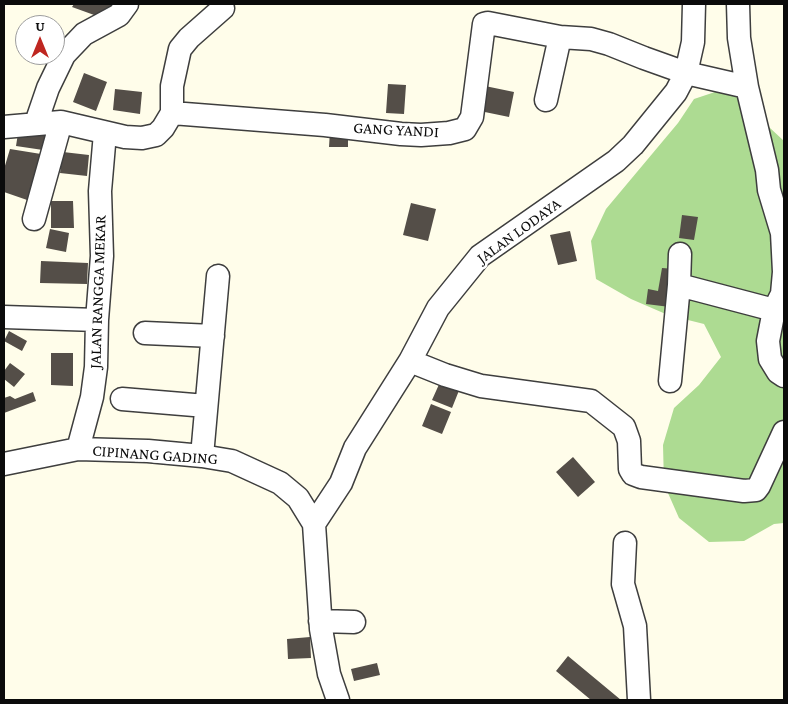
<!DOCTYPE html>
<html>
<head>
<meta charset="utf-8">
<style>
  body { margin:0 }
  #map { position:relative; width:788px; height:704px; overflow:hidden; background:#fffdea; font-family:"Crimson Pro",serif }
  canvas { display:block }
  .frame { position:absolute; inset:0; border:5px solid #0b0b0b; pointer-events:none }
  .north { position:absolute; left:15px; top:15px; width:50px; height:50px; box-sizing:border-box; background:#fff; border:1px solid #9d9d9d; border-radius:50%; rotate:0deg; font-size:14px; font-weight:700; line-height:20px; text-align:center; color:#0b0b0b }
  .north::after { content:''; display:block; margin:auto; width:18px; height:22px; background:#bf2620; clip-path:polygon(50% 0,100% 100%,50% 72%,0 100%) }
</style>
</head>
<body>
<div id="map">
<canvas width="788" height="704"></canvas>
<div class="frame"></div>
<div class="north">U</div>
</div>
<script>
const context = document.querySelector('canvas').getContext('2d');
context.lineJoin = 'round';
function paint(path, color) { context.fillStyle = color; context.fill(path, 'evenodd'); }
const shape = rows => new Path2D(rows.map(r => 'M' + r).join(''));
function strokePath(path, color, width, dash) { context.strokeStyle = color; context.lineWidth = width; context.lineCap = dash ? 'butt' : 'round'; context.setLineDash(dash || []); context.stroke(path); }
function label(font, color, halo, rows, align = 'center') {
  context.font = font + ' "Crimson Pro",serif'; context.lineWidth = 5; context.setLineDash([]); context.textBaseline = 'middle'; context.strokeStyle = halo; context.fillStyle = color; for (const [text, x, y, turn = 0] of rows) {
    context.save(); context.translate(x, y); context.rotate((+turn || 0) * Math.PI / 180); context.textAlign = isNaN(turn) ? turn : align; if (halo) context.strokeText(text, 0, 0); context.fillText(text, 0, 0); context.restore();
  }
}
paint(shape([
  [727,88,784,141,784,523,774,524,744,541,709,542,679,518,664,484,663,445,674,408,699,385,721,357,704,324,668,315,631,299,596,279,591,241,606,209,678,123,694,99]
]), '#addb92');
paint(shape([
  [74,4,116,4,108,20,72,7],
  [84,73,107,82,96,111,73,102],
  [388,84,406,85,404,114,386,113],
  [485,86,514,92,509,117,480,111],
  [115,89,142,92,140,114,113,110],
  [19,127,46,131,43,150,16,146],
  [330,131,348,132,348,147,329,147],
  [10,149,41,154,30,201,4,192,4,169],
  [63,152,89,155,87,176,60,173],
  [51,201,73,201,74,228,51,228],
  [411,203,436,209,428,241,403,235],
  [682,215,698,217,694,240,679,238],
  [50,229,69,233,66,252,46,248],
  [570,231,577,261,558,265,550,235],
  [41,261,88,263,87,284,40,283],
  [662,268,675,269,670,307,646,304,648,289,658,291],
  [9,331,27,341,22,351,4,341],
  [51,353,73,353,73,386,51,385],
  [10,363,25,374,14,387,4,379,4,371],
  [441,380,460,388,452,408,432,400],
  [33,392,36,401,4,413,4,398,10,396,15,399],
  [431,404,451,412,442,434,422,426],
  [573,457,595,482,578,497,556,472],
  [310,637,311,658,288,659,287,639],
  [568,656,621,700,591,700,556,671],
  [377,663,380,675,354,681,351,669]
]), '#544e48');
const minor = shape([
  [738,4,739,38,747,87],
  [546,100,560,37,591,39,609,44,644,58,686,73,747,87,767,170,769,190,782,233,784,272,782,294,774,310,768,341,770,359,778,372,784,376],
  [172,113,325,125,401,134,421,135,449,133,465,129,472,117,484,24,488,23,560,37],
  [36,123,48,88,64,55,84,34,119,15,127,4],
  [4,127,61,122,125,137,142,138,156,135,163,128,172,113,172,86,180,49,189,38,223,8],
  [34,219,61,122],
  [679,285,774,310],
  [4,317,97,320],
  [145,333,213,336],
  [410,361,445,375,481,386,591,401,624,427,629,441,630,469,633,474,641,477,744,491,756,490,759,486,784,432],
  [670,381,679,285,680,254],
  [122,399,206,406],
  [78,449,92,397,96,367,97,320,102,256,100,191,105,133],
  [202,456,218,276],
  [4,464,78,449,148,451,202,456,232,461,280,483,298,498,314,524,321,629,329,674,338,700],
  [314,524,341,483,355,448,410,361,438,308,480,256,616,161,633,145,676,92,686,73,693,42,694,4],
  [625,543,623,584,635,626,639,700],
  [320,621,354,622]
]);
strokePath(minor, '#3e3e3e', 25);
strokePath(minor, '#fff', 22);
label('16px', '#0b0b0b', '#fff', [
  ["GANG YANDI",396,130,3],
  ["JALAN LODAYA",519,231,-36],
  ["JALAN RANGGA MEKAR",98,292,-88],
  ["CIPINANG GADING",155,455,4]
]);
</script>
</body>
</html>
